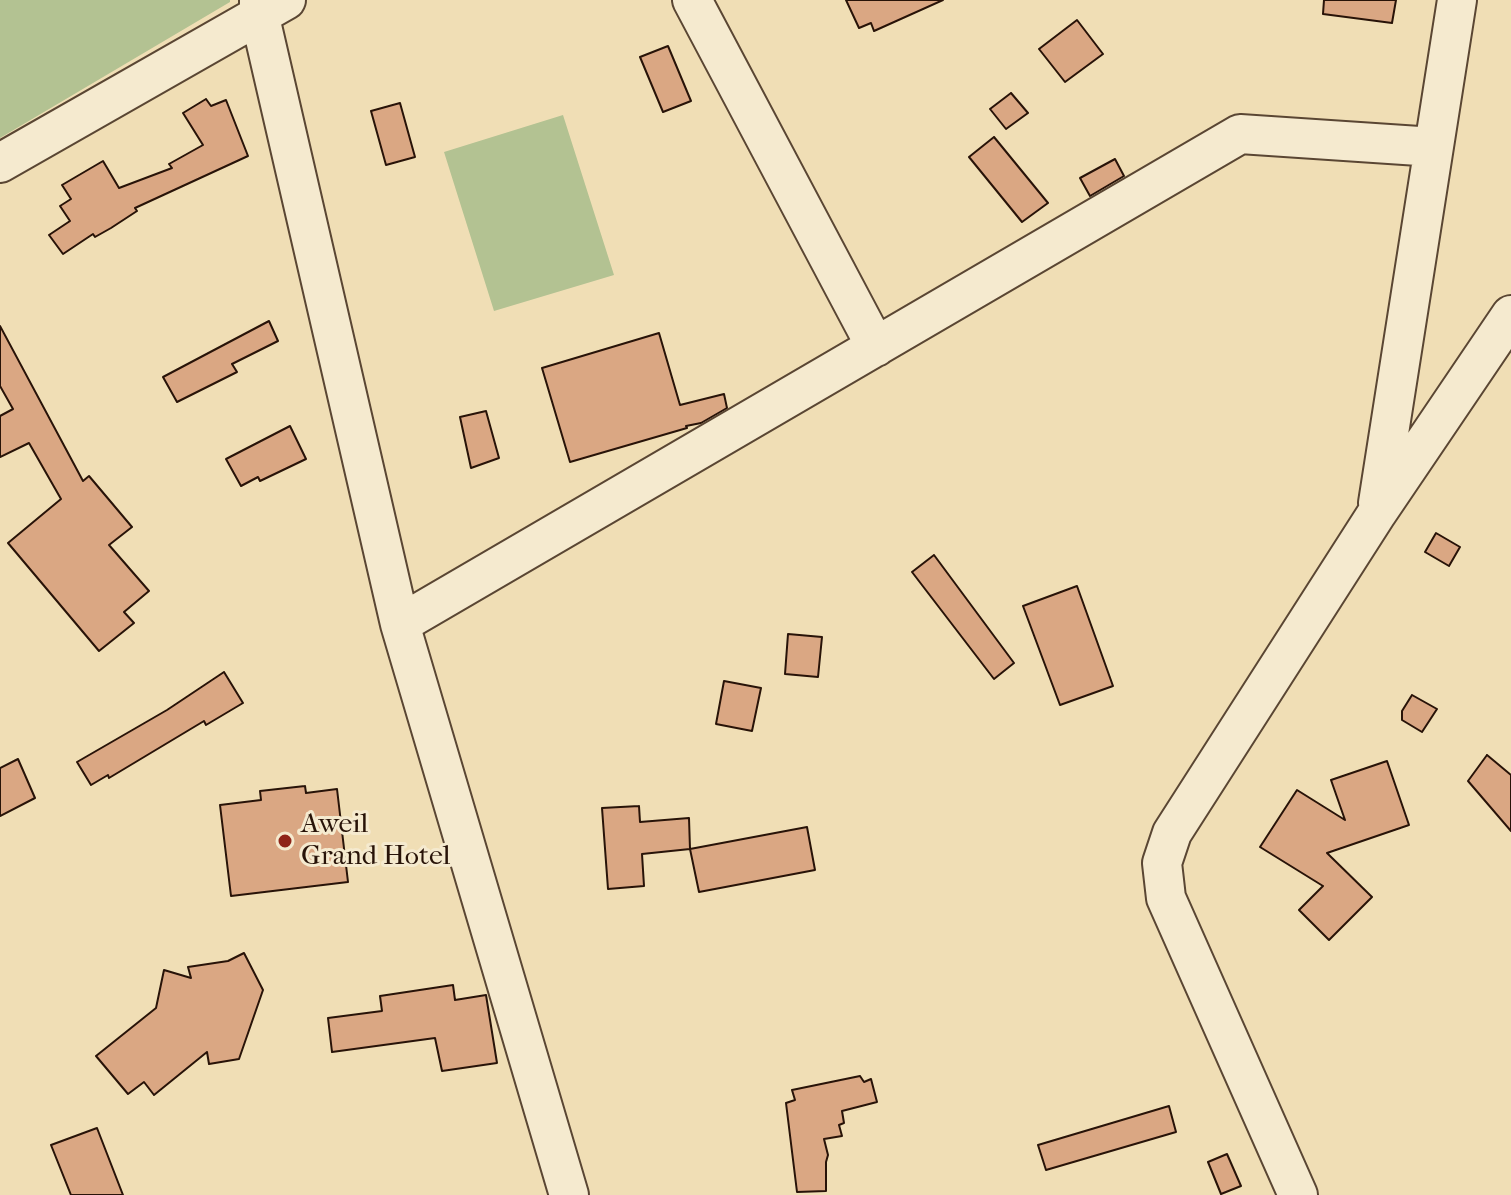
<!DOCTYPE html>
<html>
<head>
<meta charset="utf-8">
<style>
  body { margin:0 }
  canvas { display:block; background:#f0deb5 }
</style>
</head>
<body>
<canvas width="1511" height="1195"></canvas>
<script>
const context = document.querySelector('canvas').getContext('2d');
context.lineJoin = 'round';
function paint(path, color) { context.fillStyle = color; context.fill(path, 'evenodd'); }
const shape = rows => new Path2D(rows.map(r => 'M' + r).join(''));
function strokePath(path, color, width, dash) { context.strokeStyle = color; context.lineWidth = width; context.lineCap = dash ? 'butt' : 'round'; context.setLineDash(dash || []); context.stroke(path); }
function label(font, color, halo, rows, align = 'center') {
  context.font = font + ' "IM FELL French Canon",serif'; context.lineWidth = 6; context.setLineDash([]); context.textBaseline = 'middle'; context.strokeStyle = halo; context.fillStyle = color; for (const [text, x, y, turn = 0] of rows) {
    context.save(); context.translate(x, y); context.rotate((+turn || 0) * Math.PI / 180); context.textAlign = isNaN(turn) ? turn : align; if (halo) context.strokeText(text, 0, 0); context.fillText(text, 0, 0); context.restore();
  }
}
paint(shape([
  [0,0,230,0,230,2,0,138],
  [563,115,614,275,494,311,444,152]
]), '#b3c292');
const building = shape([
  [846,0,943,0,874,31,871,23,859,28,846,0],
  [1324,0,1396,0,1392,23,1323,14,1324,0],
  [1077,20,1103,54,1065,82,1039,49,1077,20],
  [668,46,691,101,663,112,640,57,668,46],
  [1011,93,1028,113,1006,129,990,109,1011,93],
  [206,99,211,106,226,100,248,156,135,208,137,211,111,228,95,237,93,234,63,254,49,235,70,221,60,206,71,199,62,185,103,161,119,188,172,168,169,164,203,145,183,113,206,99],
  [400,103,415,157,386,165,371,111,400,103],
  [994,137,1048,203,1022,222,969,157,994,137],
  [1115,159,1124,176,1090,196,1080,178,1115,159],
  [269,321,278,341,232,364,237,372,177,402,163,377,269,321],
  [0,326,83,481,89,476,132,527,109,545,149,591,124,612,134,623,99,651,8,543,61,499,29,443,0,457,0,416,13,409,0,386,0,326],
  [659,333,680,405,724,394,727,408,701,423,686,426,687,428,570,462,542,368,659,333],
  [486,411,499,458,471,468,460,417,486,411],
  [290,426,306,459,260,481,258,477,241,486,226,459,290,426],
  [1436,533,1460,547,1449,566,1425,552,1436,533],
  [934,555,1014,663,994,679,912,572,934,555],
  [1077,586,1113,686,1060,705,1023,606,1077,586],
  [788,634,822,637,818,677,785,674,788,634],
  [224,672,243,703,206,725,204,721,109,778,108,775,91,785,77,762,167,710,224,672],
  [724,681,761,688,752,731,716,724,724,681],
  [1412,695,1437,709,1422,732,1402,720,1402,711,1412,695],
  [1487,755,1511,775,1511,831,1468,781,1487,755],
  [18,759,35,798,0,816,0,768,18,759],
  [1387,761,1409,825,1327,853,1372,897,1329,940,1299,910,1323,886,1260,847,1297,790,1345,820,1331,780,1387,761],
  [305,786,306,793,337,789,348,882,231,896,220,805,261,800,260,791,305,786],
  [639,806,640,822,689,818,690,849,642,854,644,886,608,889,602,808,639,806],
  [807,827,815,870,699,892,690,849,807,827],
  [244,953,263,990,239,1059,209,1064,207,1052,154,1095,144,1082,128,1094,96,1056,156,1008,164,970,191,978,188,967,228,961,244,953],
  [453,985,455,1000,486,995,497,1063,442,1071,435,1038,332,1052,328,1018,382,1011,380,996,453,985],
  [860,1076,864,1082,871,1079,877,1102,842,1111,844,1123,839,1125,842,1136,824,1139,828,1155,826,1162,826,1191,797,1192,786,1103,795,1100,792,1090,860,1076],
  [1169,1106,1176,1132,1046,1170,1038,1145,1169,1106],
  [97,1128,123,1195,71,1195,51,1145,97,1128],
  [1227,1154,1241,1186,1221,1194,1208,1162,1227,1154]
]);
paint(building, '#daa783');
strokePath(building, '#281308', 2);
const minor = shape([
  [259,0,259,13,400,624,569,1195],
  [692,0,876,347],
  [0,163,286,0],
  [1378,503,1457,0],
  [400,624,1240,134,1434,147],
  [1298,1195,1166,898,1162,863,1172,833,1377,513,1511,315]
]);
strokePath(minor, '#5a4633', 42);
strokePath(minor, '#f5eacf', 38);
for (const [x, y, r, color] of [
  [285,841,8,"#8f2418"]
]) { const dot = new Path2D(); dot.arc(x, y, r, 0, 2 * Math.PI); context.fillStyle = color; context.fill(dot); strokePath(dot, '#f5eacf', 3); }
label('28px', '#281308', '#f5eacf', [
  ["Aweil",301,825],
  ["Grand Hotel",301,857]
], 'left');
</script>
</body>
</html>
